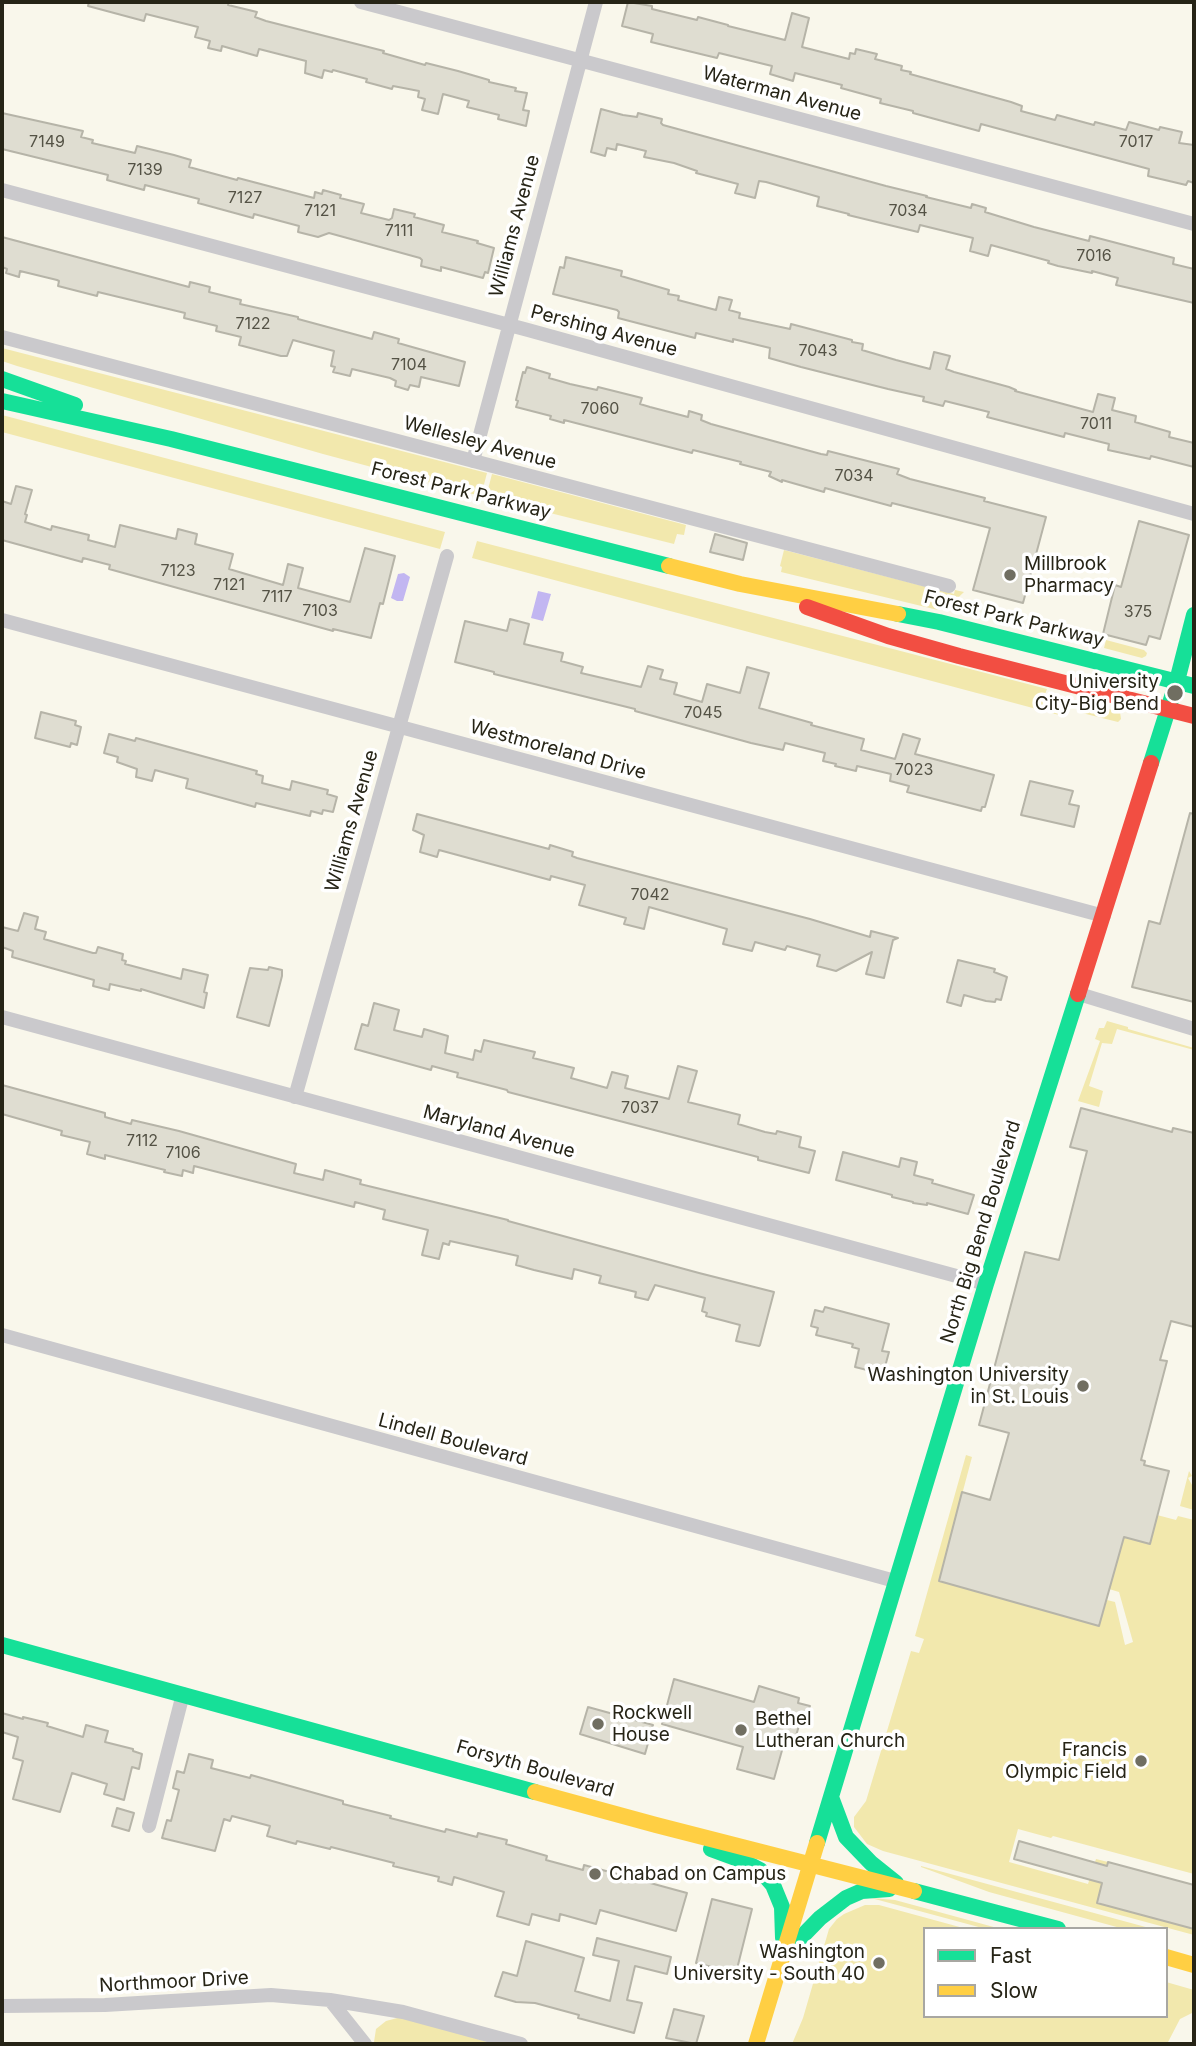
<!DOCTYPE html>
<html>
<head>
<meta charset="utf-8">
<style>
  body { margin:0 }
  #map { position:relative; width:1196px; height:2046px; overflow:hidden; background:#f9f7eb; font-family:Inter,sans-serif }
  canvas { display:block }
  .frame { position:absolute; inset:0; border:4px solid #262416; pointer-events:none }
  .legend { position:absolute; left:923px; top:1927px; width:245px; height:91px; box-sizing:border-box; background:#fff; border:2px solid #a8a7a2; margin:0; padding:9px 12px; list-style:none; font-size:21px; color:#262416 }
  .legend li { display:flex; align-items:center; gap:14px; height:35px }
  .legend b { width:35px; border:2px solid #a8a7a2 }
</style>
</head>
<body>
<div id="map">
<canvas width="1196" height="2046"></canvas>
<div class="frame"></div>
<ul class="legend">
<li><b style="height:9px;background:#16e098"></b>Fast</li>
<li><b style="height:9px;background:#ffcf43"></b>Slow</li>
</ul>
</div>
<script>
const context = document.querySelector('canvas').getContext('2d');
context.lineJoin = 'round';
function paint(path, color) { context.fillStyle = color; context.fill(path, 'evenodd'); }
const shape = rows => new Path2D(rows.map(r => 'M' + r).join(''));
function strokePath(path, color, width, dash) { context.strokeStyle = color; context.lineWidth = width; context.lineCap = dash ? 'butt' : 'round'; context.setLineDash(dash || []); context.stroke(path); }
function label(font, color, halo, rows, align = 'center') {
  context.font = font + ' Inter,sans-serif'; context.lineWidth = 7; context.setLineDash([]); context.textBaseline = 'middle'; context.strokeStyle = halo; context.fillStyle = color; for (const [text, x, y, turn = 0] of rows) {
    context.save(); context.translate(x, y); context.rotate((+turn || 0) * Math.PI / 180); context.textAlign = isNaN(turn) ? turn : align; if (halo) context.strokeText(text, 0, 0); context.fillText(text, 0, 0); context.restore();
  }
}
paint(shape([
  [2,348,487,473,482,492,480,496,323,454,17,366,2,361],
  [2,415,445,532,440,549,2,432],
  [492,474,686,525,684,535,677,534,674,544,486,497],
  [477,541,1047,689,1042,702,1061,708,1059,715,472,558],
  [784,550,954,594,955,590,964,592,946,609,938,610,781,572,782,567,780,566],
  [1106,640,1144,650,1147,653,1146,656,1142,658,1104,648],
  [1085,703,1120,712,1121,719,1118,722,1082,713],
  [1107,1021,1128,1027,1128,1029,1194,1048,1194,1050,1117,1029,1112,1044,1102,1043,1089,1086,1103,1091,1099,1107,1078,1101,1100,1041,1095,1039,1099,1028,1104,1028],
  [966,1455,972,1457,939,1581,1099,1626,1107,1600,1115,1602,1125,1645,1133,1642,1119,1592,1109,1589,1124,1537,1157,1515,1176,1520,1178,1516,1194,1520,1194,1874,1053,1836,1051,1838,1018,1829,1009,1862,1088,1884,1096,1859,1108,1862,1097,1903,1194,1929,1194,1935,883,1851,867,1844,854,1827,854,1817,866,1801,911,1651,919,1653,924,1639,915,1636],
  [1189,1471,1192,1476,1188,1478,1192,1485,1194,1484,1194,1510,1180,1506],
  [921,1867,921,1866,1153,1929,1124,1929,989,1892],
  [871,1898,895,1900,1001,1929,986,1929],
  [865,1905,879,1905,967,1929,925,1929,925,2016,1166,2016,1166,1982,1194,1990,1194,2012,1180,2019,1167,2044,792,2044,803,2018,829,1929,837,1919,844,1914],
  [401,2017,495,2044,376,2044,374,2042,376,2029,386,2021]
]), '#f2e8ad');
paint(shape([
  [404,573,410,577,403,601,397,601,391,598,398,574],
  [538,591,551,594,543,621,531,618]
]), '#c2b6f1');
const building = shape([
  [89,2,229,2,228,5,257,12,255,17,266,21,384,51,383,53,425,65,426,63,458,71,489,80,489,82,516,88,515,91,527,93,523,110,529,111,526,126,498,119,499,115,467,107,469,101,443,94,438,114,422,110,425,99,418,97,419,91,393,86,392,89,366,82,367,79,333,70,332,72,324,70,322,78,305,73,306,61,259,49,257,56,222,46,221,51,208,48,210,41,195,37,198,27,146,14,144,21,88,6,89,2],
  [628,2,652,6,652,9,697,20,698,17,728,25,728,26,785,40,792,13,809,18,802,47,849,59,850,53,855,54,856,49,877,54,875,59,902,66,901,70,911,72,910,74,1011,102,1022,106,1021,111,1055,120,1057,115,1094,125,1095,122,1126,130,1129,122,1159,130,1160,127,1182,132,1179,143,1194,145,1194,183,1188,181,1186,185,1148,176,1149,169,981,124,979,131,913,113,913,111,880,103,881,99,841,88,842,85,795,73,793,81,770,74,772,66,719,53,717,58,651,42,653,34,622,26,628,2],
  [601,109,623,115,637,117,638,113,662,119,661,123,663,125,886,186,927,196,926,197,971,208,972,204,986,208,985,212,1034,227,1089,241,1090,236,1174,258,1173,264,1194,269,1194,303,1116,285,1118,278,1092,271,1092,273,1058,266,1048,263,1049,261,991,245,988,256,970,251,973,238,920,225,918,232,848,215,849,214,817,206,819,197,766,182,759,181,755,198,735,193,738,184,696,173,697,171,674,163,644,157,646,151,617,144,616,150,607,148,605,156,591,152,601,109],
  [2,113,83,131,81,137,93,140,92,143,135,153,137,146,174,155,191,160,189,167,237,180,238,178,314,198,315,192,322,194,323,190,341,195,340,198,364,204,361,213,389,220,392,218,394,209,415,214,414,217,444,225,442,232,478,241,477,243,494,248,488,273,485,272,483,278,441,267,441,271,421,266,422,260,420,258,329,233,318,237,298,232,299,226,254,214,253,218,198,203,199,199,145,185,144,190,107,180,108,175,2,149,2,113],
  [2,237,189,287,190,282,210,287,209,292,241,300,240,304,298,317,298,319,372,339,374,332,399,339,398,343,465,362,459,386,421,377,419,387,410,385,408,390,395,386,396,381,390,378,352,369,350,376,333,372,335,367,331,366,334,351,293,340,287,356,281,356,239,345,241,337,216,331,217,326,184,318,185,313,98,292,97,296,58,286,59,281,57,280,20,271,19,277,6,273,7,269,2,267,2,237],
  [566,257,622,271,621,276,669,290,668,294,679,296,678,300,716,310,719,297,732,300,729,310,740,313,739,318,790,329,791,324,852,340,852,342,863,344,862,350,896,360,930,369,934,352,950,356,946,369,954,372,1009,387,1016,390,1015,391,1093,412,1098,394,1115,398,1112,410,1136,416,1135,422,1170,432,1169,437,1194,443,1194,467,1151,456,1150,459,1108,450,1109,444,1065,433,1064,437,987,417,989,412,945,401,943,406,923,401,924,397,888,389,801,367,769,358,770,348,733,339,733,342,696,333,695,338,618,318,619,312,617,310,553,294,560,267,564,268,566,257],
  [527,367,550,374,549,378,570,384,597,390,598,387,642,398,640,404,650,407,688,417,689,411,702,415,701,420,711,424,821,454,827,455,828,451,899,469,897,474,910,479,985,498,984,501,1046,517,1023,603,973,590,990,528,892,503,891,506,825,488,824,492,782,480,782,482,769,476,771,472,740,464,741,462,693,450,692,453,564,420,564,423,550,419,551,416,516,407,518,401,516,400,523,372,525,373,527,367],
  [16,486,32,490,25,514,27,515,25,522,51,530,52,526,89,535,88,540,115,547,120,525,176,539,178,529,197,534,195,544,233,554,229,569,283,585,288,564,303,568,298,588,350,602,365,548,395,556,383,604,380,603,371,638,333,629,333,631,109,569,110,565,83,558,82,562,2,540,2,501,11,504,16,486],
  [1139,521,1189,535,1160,639,1149,636,1146,645,1103,634,1115,585,1121,587,1139,521],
  [715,534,747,543,743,560,710,552,715,534],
  [510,619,529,624,524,644,563,653,561,661,583,667,581,673,641,687,648,666,663,670,660,679,677,683,674,694,702,702,707,684,740,693,747,667,769,673,759,708,812,723,811,725,864,739,861,750,895,759,903,734,920,739,915,754,994,775,985,807,982,807,981,811,907,792,909,786,890,781,891,774,857,766,856,771,835,766,836,764,823,761,825,753,785,743,783,750,751,743,635,711,635,709,494,674,494,672,455,662,465,621,507,631,510,619],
  [41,712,76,721,75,725,81,727,77,745,71,743,70,747,35,738,41,712],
  [109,734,135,741,136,738,257,771,256,774,263,776,262,783,290,790,292,781,328,790,327,794,337,797,333,812,323,810,322,814,311,811,310,816,256,803,255,807,186,788,188,779,155,770,152,781,136,777,137,769,117,762,118,757,104,753,109,734],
  [1030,781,1073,791,1069,804,1079,806,1074,827,1021,815,1030,781],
  [1190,813,1194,814,1194,1002,1132,987,1149,921,1160,924,1190,813],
  [417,814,549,849,550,845,573,852,572,856,577,858,810,919,870,937,871,931,898,938,893,940,884,978,866,974,872,952,836,971,817,966,820,955,787,946,785,950,755,942,752,951,723,944,727,929,649,907,644,929,624,924,626,918,579,905,585,885,551,876,550,880,439,850,437,857,420,852,424,835,413,830,417,814],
  [24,913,38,917,35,929,46,932,44,939,93,953,96,953,98,947,123,954,122,960,126,961,125,964,181,979,183,969,208,975,204,992,207,993,204,1008,141,989,141,991,110,984,109,990,93,986,94,980,12,957,13,951,2,947,2,927,18,931,24,913],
  [958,960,995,969,994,972,1007,977,1001,1000,996,999,995,1002,986,1001,964,995,961,1006,947,1002,958,960],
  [269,967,282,970,282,976,269,1026,237,1017,250,968,268,970,269,967],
  [374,1003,399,1010,394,1030,422,1037,424,1029,448,1036,445,1053,473,1060,475,1050,481,1052,484,1040,535,1052,533,1058,574,1068,571,1078,607,1088,612,1072,628,1076,625,1088,669,1099,678,1066,697,1071,688,1102,740,1115,738,1124,765,1132,776,1134,777,1131,801,1137,799,1147,815,1151,809,1173,758,1160,758,1157,508,1092,507,1090,457,1077,458,1073,432,1066,431,1070,355,1049,362,1024,368,1026,374,1003],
  [2,1085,105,1113,105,1117,131,1124,132,1120,179,1131,296,1164,294,1173,323,1180,325,1170,361,1180,360,1184,508,1220,508,1221,699,1273,774,1292,760,1345,759,1346,736,1341,740,1325,706,1316,707,1313,702,1311,705,1298,655,1285,648,1300,635,1297,636,1292,599,1283,601,1276,574,1269,572,1279,534,1270,516,1265,518,1256,450,1241,449,1245,443,1243,439,1259,422,1255,428,1230,383,1219,385,1210,355,1202,354,1207,194,1166,193,1173,183,1170,182,1176,164,1172,165,1170,105,1155,105,1159,87,1154,90,1142,61,1135,62,1131,2,1114,2,1085],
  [1081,1108,1172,1132,1173,1128,1194,1133,1194,1327,1171,1321,1160,1360,1167,1361,1141,1460,1145,1461,1144,1465,1169,1471,1150,1544,1124,1537,1099,1626,939,1581,962,1492,990,1500,1009,1433,979,1425,1025,1252,1059,1260,1087,1151,1070,1147,1081,1108],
  [843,1152,899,1167,901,1158,917,1162,914,1175,933,1180,932,1183,974,1195,968,1214,927,1203,927,1205,913,1203,913,1202,892,1197,892,1195,836,1180,843,1152],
  [825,1307,889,1324,882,1351,889,1352,883,1374,855,1367,859,1349,852,1347,853,1344,816,1335,818,1328,811,1326,815,1310,823,1312,825,1307],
  [674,1679,754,1702,759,1686,799,1698,798,1703,810,1706,805,1721,801,1719,795,1739,786,1736,774,1779,737,1769,743,1747,662,1724,674,1679],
  [588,1707,653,1725,645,1754,580,1734,588,1707],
  [2,1713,23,1719,23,1717,48,1723,47,1726,83,1737,86,1725,108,1731,105,1742,133,1749,133,1751,142,1754,139,1769,132,1767,124,1800,104,1794,107,1784,72,1773,60,1812,13,1799,23,1761,13,1758,18,1737,2,1732,2,1713],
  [189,1754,213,1760,211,1768,250,1778,251,1775,343,1801,343,1804,391,1816,390,1818,445,1832,446,1829,477,1837,478,1833,507,1840,506,1844,547,1856,546,1860,583,1870,584,1865,687,1893,676,1931,600,1910,596,1924,560,1914,559,1921,532,1914,529,1925,497,1916,504,1892,454,1877,452,1885,438,1881,439,1877,393,1866,394,1863,331,1847,330,1849,297,1841,296,1844,267,1836,270,1826,232,1816,230,1821,224,1819,215,1851,162,1838,167,1820,171,1821,179,1790,173,1788,177,1771,184,1773,189,1754],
  [117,1808,134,1813,129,1831,112,1826,117,1808],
  [1019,1841,1107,1866,1108,1862,1194,1885,1194,1929,1097,1903,1102,1883,1014,1859,1019,1841],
  [712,1899,752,1909,736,1973,696,1963,712,1899],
  [597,1938,671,1957,667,1974,635,1966,627,2000,642,2003,634,2033,578,2018,579,2015,535,2003,516,2002,495,1996,503,1972,517,1976,526,1941,584,1958,575,1991,610,2001,619,1961,593,1955,597,1938],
  [674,2009,704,2016,696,2044,666,2038,674,2009]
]);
paint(building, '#dfddd1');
strokePath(building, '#b6b4a8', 2);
strokePath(shape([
  [361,2,1194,224],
  [2,190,528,330,1194,514],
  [2,337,949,586],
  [473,461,596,2],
  [2,620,1104,916],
  [1079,994,1194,1029],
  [2,1017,986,1284],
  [295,1097,447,556],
  [2,1335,895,1581],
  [149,1826,183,1694],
  [330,2000,403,2012,521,2044],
  [2,2006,105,2005,271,1995,330,2000,365,2044]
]), '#cac9cc', 14);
strokePath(shape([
  [2,379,75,405],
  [2,401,171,439,669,566],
  [898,614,939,622,1194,686],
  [1151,763,1177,681,1194,615],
  [2,1645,535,1792],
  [831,1797,846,1837,871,1863,896,1883],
  [817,1843,986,1284,1078,994],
  [711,1849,741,1860,760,1870,773,1885,782,1907,783,1938],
  [914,1891,1058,1929],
  [785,1954,820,1918,846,1898,862,1891,889,1889]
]), '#16e098', 16);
strokePath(shape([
  [669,566,740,584,898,614],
  [535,1792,656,1825,914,1891],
  [1166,1957,1194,1965],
  [756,2044,817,1843]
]), '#ffcf43', 16);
strokePath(shape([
  [807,607,888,636,959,656,1194,716],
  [1078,994,1151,763]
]), '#f24e42', 16);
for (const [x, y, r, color] of [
  [1010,575,7,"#706e61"],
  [1175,693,9,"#706e61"],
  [1083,1386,7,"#706e61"],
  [598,1724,7,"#706e61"],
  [741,1730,7,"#706e61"],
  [1141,1761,7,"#706e61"],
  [595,1874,7,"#706e61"],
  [879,1963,7,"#706e61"]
]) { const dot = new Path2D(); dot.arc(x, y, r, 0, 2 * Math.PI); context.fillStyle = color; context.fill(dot); strokePath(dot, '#fff', 2.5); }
label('16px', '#545245', null, [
  ["7149",47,142],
  ["7017",1136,142],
  ["7139",145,170],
  ["7127",245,198],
  ["7121",320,211],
  ["7034",908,211],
  ["7111",399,231],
  ["7016",1094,256],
  ["7122",253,324],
  ["7043",818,351],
  ["7104",409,365],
  ["7060",600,409],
  ["7011",1096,424],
  ["7034",854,476],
  ["7123",178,571],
  ["7121",229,585],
  ["7117",277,597],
  ["7103",320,611],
  ["375",1138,612],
  ["7045",703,713],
  ["7023",914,770],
  ["7042",650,895],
  ["7037",640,1108],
  ["7112",142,1141],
  ["7106",183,1153]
]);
label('19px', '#262416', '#fff', [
  ["Waterman Avenue",782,94,15],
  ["Williams Avenue",515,226,-75],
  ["Pershing Avenue",604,331,15],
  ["Wellesley Avenue",480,443,15],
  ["Forest Park Parkway",461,491,14],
  ["Forest Park Parkway",1014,619,14],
  ["Westmoreland Drive",558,750,15],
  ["Williams Avenue",352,821,-74],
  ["Maryland Avenue",499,1132,15],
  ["North Big Bend Boulevard",981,1232,-73],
  ["Lindell Boulevard",453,1440,15],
  ["Forsyth Boulevard",535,1769,16],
  ["Northmoor Drive",174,1982,-3]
]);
label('19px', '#262416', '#fff', [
  ["Millbrook",1024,564],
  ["Pharmacy",1024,586],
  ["University",1159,682,"right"],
  ["City-Big Bend",1159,704,"right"],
  ["Washington University",1069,1375,"right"],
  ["in St. Louis",1069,1397,"right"],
  ["Rockwell",612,1713],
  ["House",612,1735],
  ["Bethel",755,1719],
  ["Lutheran Church",755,1741],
  ["Francis",1127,1750,"right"],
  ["Olympic Field",1127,1772,"right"],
  ["Chabad on Campus",609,1874],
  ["Washington",865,1952,"right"],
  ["University - South 40",865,1974,"right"]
], 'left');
</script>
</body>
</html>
